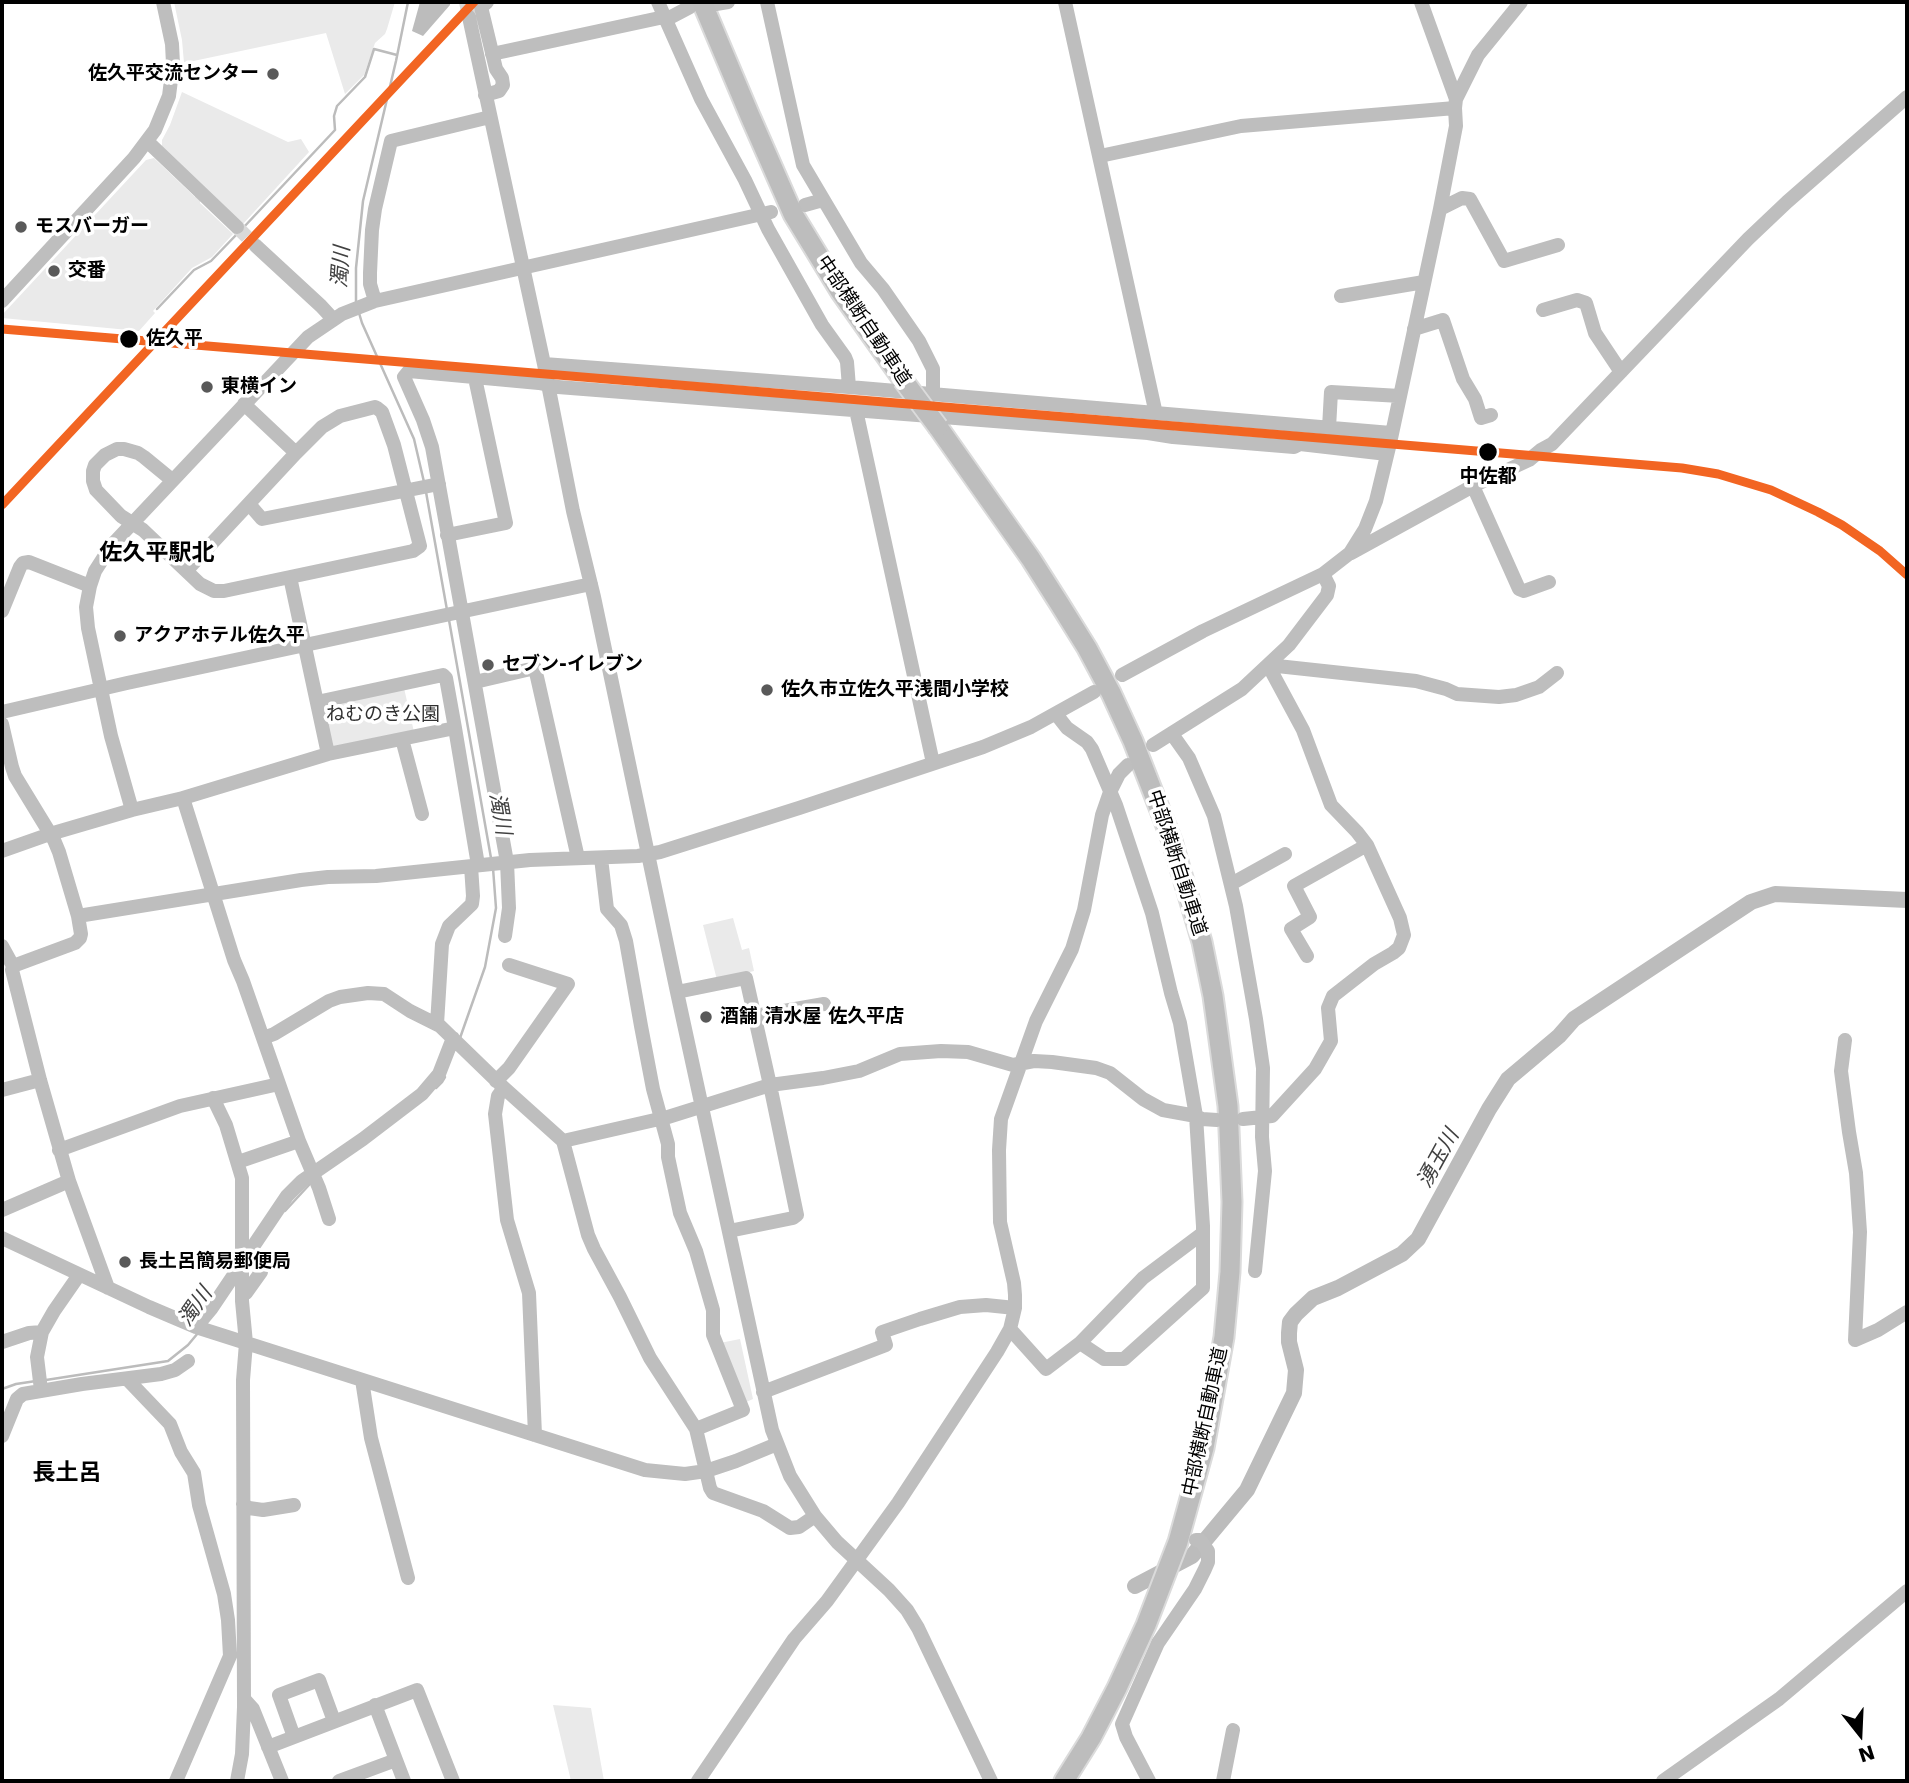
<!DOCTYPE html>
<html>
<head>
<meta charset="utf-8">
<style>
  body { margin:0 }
  #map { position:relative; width:1909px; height:1783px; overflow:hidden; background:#fff; font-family:"DejaVu Sans",sans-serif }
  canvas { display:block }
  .frame { position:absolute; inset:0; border:4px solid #000; pointer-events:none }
  .north { position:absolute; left:1825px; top:1699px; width:70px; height:70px; -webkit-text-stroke:5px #fff; paint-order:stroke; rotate:162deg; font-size:19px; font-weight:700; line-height:28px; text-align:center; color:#000 }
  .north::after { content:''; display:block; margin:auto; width:24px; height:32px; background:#000; clip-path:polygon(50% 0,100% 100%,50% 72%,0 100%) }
</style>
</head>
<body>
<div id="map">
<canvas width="1909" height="1783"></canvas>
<div class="frame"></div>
<div class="north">N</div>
</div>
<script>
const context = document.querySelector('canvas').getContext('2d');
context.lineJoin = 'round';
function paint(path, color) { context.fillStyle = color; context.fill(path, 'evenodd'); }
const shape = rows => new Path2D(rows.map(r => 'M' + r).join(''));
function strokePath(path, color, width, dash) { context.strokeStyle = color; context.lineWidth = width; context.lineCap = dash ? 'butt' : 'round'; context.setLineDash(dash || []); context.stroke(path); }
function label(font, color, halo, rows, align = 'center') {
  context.font = font + ' "DejaVu Sans","Noto Sans JP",sans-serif'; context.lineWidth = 7; context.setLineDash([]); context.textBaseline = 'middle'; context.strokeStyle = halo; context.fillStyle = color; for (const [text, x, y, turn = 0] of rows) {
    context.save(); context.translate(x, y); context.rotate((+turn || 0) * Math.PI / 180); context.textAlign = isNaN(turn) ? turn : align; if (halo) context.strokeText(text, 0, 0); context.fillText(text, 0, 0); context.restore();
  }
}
paint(shape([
  [174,2,395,2,387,29,385,34,375,43,364,75,345,94,326,33,184,63,182,40],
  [182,92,288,142,301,139,309,152,243,224,202,186,200,203,233,234,212,257,192,268,153,311,155,313,139,331,2,318,2,315,146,160,154,158,195,197,196,180,162,147,162,140,170,125],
  [404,688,414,732,336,749,331,745,324,710,328,704],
  [733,918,742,950,749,948,754,971,717,980,703,925],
  [740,1339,753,1399,744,1403,720,1343],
  [553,1705,591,1708,604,1781,571,1781]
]), '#eaeaea');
paint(shape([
  [420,2,450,2,450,5,423,36,412,31]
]), '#bcbcbc');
strokePath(shape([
  [243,228,335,130,334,116,337,106,365,77,374,49,397,55],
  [356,303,356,268,363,201,396,61,408,2],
  [157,309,194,270,211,261,238,233],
  [359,313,362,323,414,439,424,482],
  [426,492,447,610],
  [449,620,491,858],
  [460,1038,485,967,496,908,493,868],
  [436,1088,442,1082,445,1077],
  [285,1211,309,1185],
  [46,1380,168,1361,188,1345,198,1333],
  [2,1389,16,1384,36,1381]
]), '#bcbcbc', 2.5);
strokePath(shape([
  [1135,1586,1192,1556,1247,1490,1294,1393,1296,1370,1289,1342,1289,1333,1290,1322,1296,1314,1313,1298,1338,1288,1402,1254,1418,1239,1489,1109,1508,1079,1559,1036,1574,1019,1751,902,1775,894,1907,900]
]), '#bcbcbc', 16);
strokePath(shape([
  [466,2,469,17],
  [237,227,256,246]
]), '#d9d9d9', 14, [14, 7]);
const highway = shape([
  [702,2,750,116,793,214,840,291,903,380],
  [938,427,1031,559,1059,603,1087,648,1111,693,1133,741,1172,841,1202,942,1213,996,1228,1106,1232,1202,1230,1272,1224,1337,1204,1448,1178,1542,1146,1625,1117,1688,1091,1738,1064,1781]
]);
strokePath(highway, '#dbdbdb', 23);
strokePath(shape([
  [658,2,701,99,745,180,768,229,822,325,845,357,847,362,849,387],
  [767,2,803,165,861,263,883,289,919,341,933,369,933,395],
  [1065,2,1156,414],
  [716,4,728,2],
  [469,17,544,364,573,511,594,597,677,992,772,1430,790,1476,815,1516,837,1542,889,1590,907,1610,918,1628,991,1781],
  [492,54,664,17,671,17,690,7],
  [485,95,499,91,503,85,502,78,496,69,481,7,487,2],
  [1456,99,1478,55,1521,2],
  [148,142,237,227],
  [1100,156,1241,126,1455,108],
  [805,205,823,200],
  [1440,209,1462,198,1470,199,1504,261,1558,245],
  [256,246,321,306,333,319],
  [1341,296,1424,282],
  [2,301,134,158,155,130,169,96,173,64,172,44,163,2],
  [375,301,370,284,370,273,372,230,375,209,391,141,490,117],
  [1543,310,1577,300,1586,303,1595,333,1621,372],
  [1414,329,1443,320,1463,379,1475,399,1481,418,1491,415],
  [544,364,849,387,1391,433],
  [244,404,296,453],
  [856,410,933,763],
  [1329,428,1331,392,1400,396],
  [172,480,144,457,138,453,124,449,117,449,105,455,95,465,93,471,93,481,96,490,121,516,143,530,200,584,214,591,224,591,413,551,420,546,394,445,382,412,377,408,375,407,340,416,322,427,296,453,187,570],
  [1473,486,1519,589,1524,591,1549,582],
  [249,504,262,519,439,484],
  [447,535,506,523,475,378],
  [1351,553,1473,486,1529,460,1541,450,1552,444,1748,239,1787,202,1907,97],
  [290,577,328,754],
  [2,611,20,567,23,563,29,562,90,586],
  [1268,665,1416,681,1446,689,1457,694,1499,697,1516,695,1539,687,1557,673],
  [1122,675,1203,631,1323,574,1350,553,1365,529,1376,501,1390,443,1440,209,1456,126,1455,108,1456,99,1421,2],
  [475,682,535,668,578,858],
  [317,702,443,675,446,678,455,728,478,865],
  [2,712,127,683,591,584],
  [1056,714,1067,728,1087,742,1092,749,1116,805,1152,913,1171,993,1180,1023,1196,1116,1203,1226,1203,1288,1124,1359,1104,1359,1080,1343],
  [2,724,12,767,15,776,54,840,59,852,78,916,81,934,80,938,75,943,13,966],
  [1172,734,1189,758,1214,816,1236,906,1256,1019,1263,1068,1262,1137,1265,1171,1255,1271],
  [402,739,422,814],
  [1153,745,1242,689,1289,645,1327,595,1329,586,1323,574],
  [183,798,234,960,243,981,299,1141,238,1162],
  [132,810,111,736,88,628,86,607,90,586,95,571,111,546,308,337,342,314,375,301,771,212],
  [2,851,50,834,132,810,183,798,328,754,455,728],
  [601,858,607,909,621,925,626,941,641,1026,653,1089,668,1144,668,1157,680,1213,696,1251,713,1310,713,1335,743,1410,696,1429,710,1488,713,1493,763,1511,790,1528,799,1527,815,1516],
  [1231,884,1285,854],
  [78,916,301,880,328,877,376,876,530,860,638,856,660,852,799,808,983,747,1031,727,1094,692],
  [505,936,509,908,507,862,432,447,423,420,404,377,409,371,539,383,558,387,1148,433,1173,437,1294,447,1300,444,1387,454],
  [2,946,13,966,12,970,40,1080,69,1181,108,1288],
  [1307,956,1291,929,1310,917,1294,886,1367,845],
  [677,992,746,978,770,1085,797,1215,793,1218,729,1231],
  [755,1016,824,1004],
  [437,1024,442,944,449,926,472,904,473,896,471,866],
  [263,1038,274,1034,329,1001,340,997,368,993,384,994,410,1011,440,1026,504,1088,563,1141,588,1235,594,1249,620,1297,650,1358,696,1429],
  [1845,1040,1841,1071,1849,1132,1856,1173,1860,1232,1855,1340,1878,1330,1907,1312],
  [496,1081,509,1068,568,984,509,965],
  [504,1088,498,1096,495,1114,507,1220,529,1293,535,1435],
  [2,1090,40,1080],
  [213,1098,226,1125,242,1178,242,1301,246,1343,243,1380,244,1707,242,1754,237,1781],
  [1243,1119,1272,1116,1315,1069,1331,1041,1328,1008,1333,996,1374,964,1393,953,1399,948,1404,935,1400,918,1367,845,1357,832,1331,805,1303,730,1268,665],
  [299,1141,319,1188,329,1219],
  [563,1141,668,1117,770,1085,823,1078,859,1071,900,1054,941,1051,968,1052,1013,1065,1034,1061,1052,1062,1096,1068,1110,1073,1143,1099,1163,1110,1196,1116,1202,1119,1217,1120],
  [59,1150,180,1106,279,1084],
  [2,1210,69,1181],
  [2,1238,149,1307,196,1327,645,1470,685,1474,706,1471,736,1461,777,1444],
  [242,1294,246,1293,261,1272],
  [196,1327,211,1309,287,1196,302,1181,363,1139,422,1094,439,1074,453,1038],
  [1010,1329,1046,1369,1080,1343,1143,1278,1203,1233],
  [2,1342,29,1333,42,1332],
  [127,1379,170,1424,181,1452,194,1473,199,1505,224,1594,228,1620,230,1656,176,1781],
  [362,1380,371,1438,408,1578],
  [41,1390,37,1357,42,1332,54,1311,79,1275],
  [763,1392,886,1345,882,1332,920,1319,960,1307,986,1305,1015,1308],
  [2,1436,17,1399,23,1394,82,1384,161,1374,175,1370,188,1361],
  [243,1504,249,1508,263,1510,294,1505],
  [244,1699,253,1709,282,1781],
  [375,1705,404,1781],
  [294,1737,279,1695,319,1680,334,1721],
  [268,1747,417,1690,453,1781],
  [339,1781,396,1760],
  [698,1781,794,1639,827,1601,898,1503,997,1352,1010,1329,1015,1308,1015,1295,1014,1283,1000,1222,999,1150,1001,1119,1036,1021,1072,949,1084,910,1102,815,1110,792,1119,774,1128,765],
  [1149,1781,1126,1737,1122,1724,1158,1643,1195,1589,1205,1569,1208,1562,1208,1551,1200,1540,1196,1540],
  [1223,1781,1233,1730],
  [1663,1781,1779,1699,1907,1591]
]), '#bebebe', 14);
strokePath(highway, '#bdbdbd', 19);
const highwayBridge = shape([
  [903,380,938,427]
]);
strokePath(highwayBridge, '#dbdbdb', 23, []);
strokePath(highwayBridge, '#bdbdbd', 19);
strokePath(shape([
  [2,329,1682,468,1718,474,1771,490,1818,512,1842,525,1880,551,1907,575],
  [2,505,474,2]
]), '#f26522', 9);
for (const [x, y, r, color] of [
  [273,74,7,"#595959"],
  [21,227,7,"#595959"],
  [54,271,7,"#595959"],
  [129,339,10,"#000"],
  [207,387,7,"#595959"],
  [1488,452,10,"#000"],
  [120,636,7,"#595959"],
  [488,665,7,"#595959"],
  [767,690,7,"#595959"],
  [706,1017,7,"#595959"],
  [125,1262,7,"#595959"]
]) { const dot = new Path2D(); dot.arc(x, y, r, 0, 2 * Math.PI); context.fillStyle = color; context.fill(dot); strokePath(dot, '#fff', 2.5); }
label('bold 19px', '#000', '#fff', [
  ["佐久平交流センター",259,74,"right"],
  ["モスバーガー",35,227],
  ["交番",68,271],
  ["東横イン",221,387],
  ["アクアホテル佐久平",134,636],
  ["セブン-イレブン",502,665],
  ["佐久市立佐久平浅間小学校",781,690],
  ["酒舗 清水屋 佐久平店",720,1017],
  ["長土呂簡易郵便局",139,1262]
], 'left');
label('19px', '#000', '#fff', [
  ["中部横断自動車道",863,321,56],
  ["中部横断自動車道",1176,863,72],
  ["中部横断自動車道",1206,1422,-78]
]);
label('bold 19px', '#000', '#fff', [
  ["佐久平",146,339],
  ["中佐都",1488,477,"center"]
], 'left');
label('19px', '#303030', '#fff', [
  ["ねむのき公園",383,715]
]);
label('italic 21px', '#414141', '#fff', [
  ["濁川",342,267,-86],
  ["濁川",499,814,80],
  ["湧玉川",1439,1159,-61],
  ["濁川",196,1307,-55]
]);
label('bold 23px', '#000', '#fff', [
  ["佐久平駅北",157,554],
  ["長土呂",67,1474]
]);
</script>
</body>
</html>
